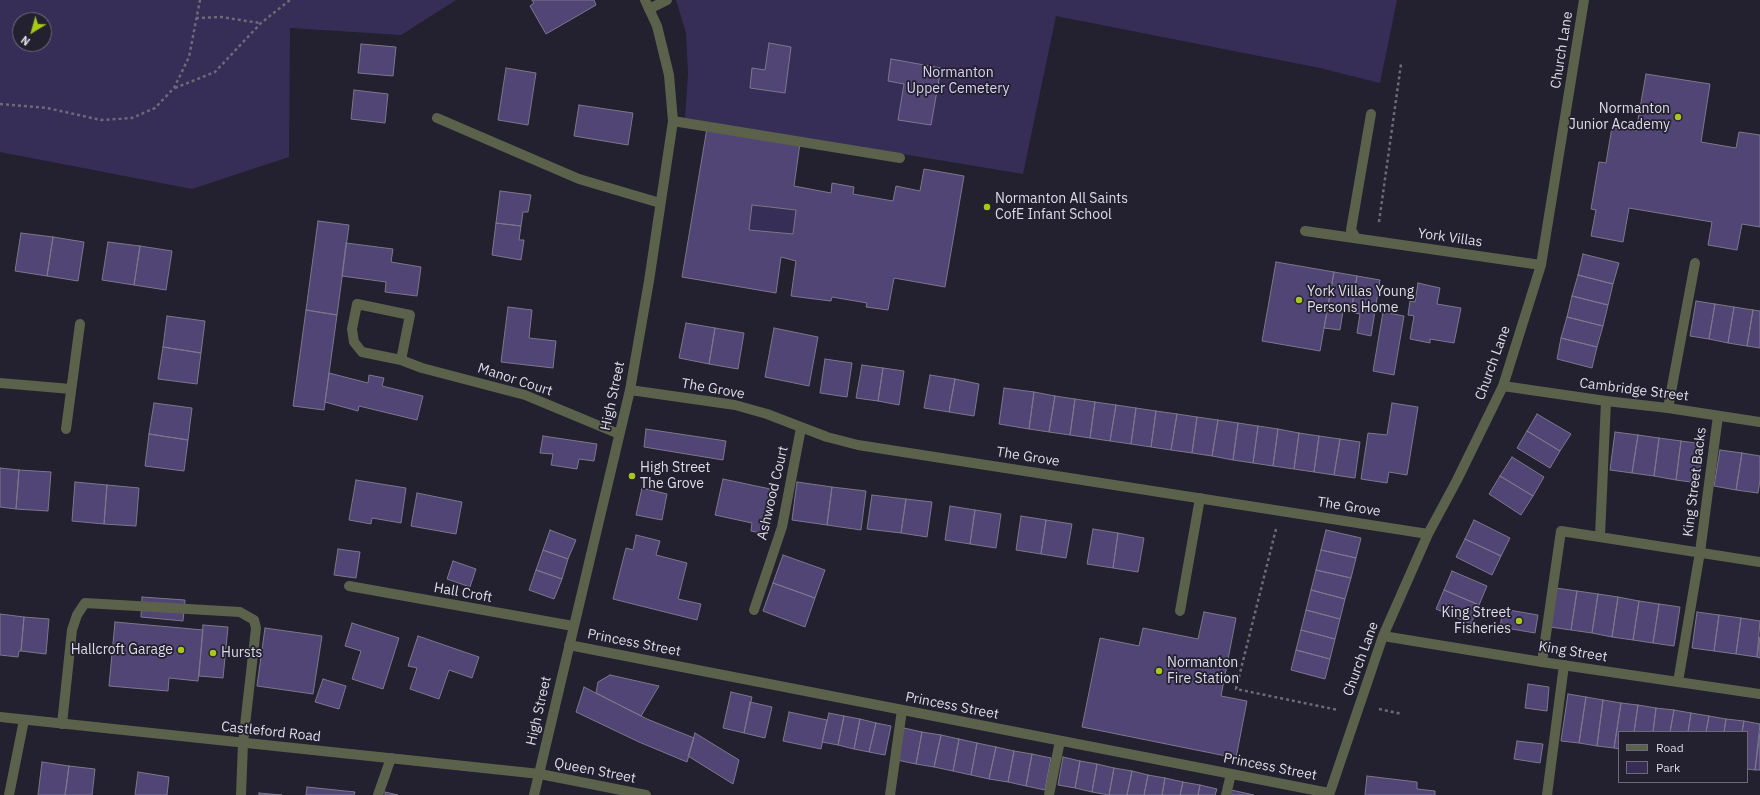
<!DOCTYPE html>
<html>
<head>
<meta charset="utf-8">
<style>
  body { margin:0 }
  #map { position:relative; width:1760px; height:795px; overflow:hidden; background:#23202f; font-family:"IBM Plex Sans",sans-serif }
  canvas { display:block }
  .legend { position:absolute; left:1618px; top:731px; width:130px; height:52px; box-sizing:border-box; background:#23202f; border:1px solid #6e6b79; margin:0; padding:5px 7px; list-style:none; font-size:12px; color:#dedce7 }
  .legend li { display:flex; align-items:center; gap:8px; height:20px }
  .legend b { width:20px; border:1px solid #6e6b79 }
  .north { position:absolute; left:12px; top:12px; width:40px; height:40px; box-sizing:border-box; background:#23202f; border:1px solid #6e6b79; border-radius:50%; rotate:217deg; font-size:11px; font-weight:700; line-height:16px; text-align:center; color:#dedce7 }
  .north::after { content:''; display:block; margin:auto; width:14px; height:18px; background:#a8c71c; clip-path:polygon(50% 0,100% 100%,50% 72%,0 100%) }
</style>
</head>
<body>
<div id="map">
<canvas width="1760" height="795"></canvas>
<ul class="legend">
<li><b style="height:5px;background:#5b614a"></b>Road</li>
<li><b style="height:11px;background:#372e57"></b>Park</li>
</ul>
<div class="north">N</div>
</div>
<script>
const context = document.querySelector('canvas').getContext('2d');
context.lineJoin = 'round';
function paint(path, color) { context.fillStyle = color; context.fill(path, 'evenodd'); }
const shape = rows => new Path2D(rows.map(r => 'M' + r).join(''));
function strokePath(path, color, width, dash) { context.strokeStyle = color; context.lineWidth = width; context.lineCap = dash ? 'butt' : 'round'; context.setLineDash(dash || []); context.stroke(path); }
function label(font, color, halo, rows, align = 'center') {
  context.font = font + ' "IBM Plex Sans",sans-serif'; context.lineWidth = 3.5; context.setLineDash([]); context.textBaseline = 'middle'; context.strokeStyle = halo; context.fillStyle = color; for (const [text, x, y, turn = 0] of rows) {
    context.save(); context.translate(x, y); context.rotate((+turn || 0) * Math.PI / 180); context.textAlign = isNaN(turn) ? turn : align; if (halo) context.strokeText(text, 0, 0); context.fillText(text, 0, 0); context.restore();
  }
}
paint(shape([
  [0,0,456,0,401,35,290,28,289,157,192,189,0,152],
  [20,20,44,20,44,44,20,44],
  [676,0,1397,0,1380,83,1320,68,1056,16,1023,174,685,118,688,74,686,33],
  [752,205,796,210,793,234,749,230]
]), '#372e57');
const building = shape([
  [532,0,594,0,596,5,546,34,530,6,534,3,532,0],
  [769,43,791,47,785,93,750,88,752,68,765,70,769,43],
  [361,44,396,47,393,76,358,73,361,44],
  [891,59,941,68,931,125,898,120,904,84,888,81,891,59],
  [506,68,536,73,528,125,498,120,506,68],
  [1646,74,1710,84,1701,142,1736,148,1739,132,1760,135,1760,227,1742,224,1737,250,1708,245,1712,222,1629,208,1623,242,1591,236,1596,210,1591,209,1599,162,1606,163,1612,127,1636,131,1646,74],
  [354,90,388,94,385,123,351,119,354,90],
  [579,105,633,113,628,145,574,136,579,105],
  [707,128,800,143,794,186,831,193,832,183,854,187,853,194,893,201,896,186,920,191,924,169,964,176,945,287,894,278,888,310,866,307,867,303,832,297,831,301,791,296,796,261,781,257,776,293,682,277,707,128],
  [752,205,796,210,793,234,749,230,752,205],
  [500,191,531,195,528,212,523,212,521,226,496,223,500,191],
  [318,221,349,225,337,315,306,310,318,221],
  [496,223,521,226,519,240,524,240,521,260,492,255,496,223],
  [21,233,53,237,47,276,15,271,21,233],
  [53,237,84,242,78,281,47,276,53,237],
  [108,242,140,246,134,285,102,280,108,242],
  [346,243,393,249,391,262,421,267,417,296,385,292,386,282,342,276,346,243],
  [140,246,172,251,166,290,134,285,140,246],
  [1583,254,1619,263,1613,284,1578,275,1583,254],
  [1276,262,1334,272,1320,351,1262,341,1276,262],
  [1334,272,1357,276,1351,312,1343,311,1340,330,1324,328,1334,272],
  [1578,275,1613,284,1608,305,1572,296,1578,275],
  [1357,276,1380,280,1371,336,1357,333,1360,314,1351,312,1357,276],
  [1418,283,1440,288,1437,304,1461,308,1454,343,1430,339,1430,343,1410,339,1414,316,1408,315,1410,301,1415,302,1418,283],
  [1572,296,1608,305,1603,326,1567,317,1572,296],
  [1696,301,1715,304,1709,339,1690,336,1696,301],
  [1715,304,1734,307,1728,343,1709,339,1715,304],
  [508,307,532,310,529,338,556,341,553,368,501,362,508,307],
  [1734,307,1753,310,1747,346,1728,343,1734,307],
  [306,310,337,315,324,410,293,406,306,310],
  [1753,310,1760,311,1760,348,1747,346,1753,310],
  [1383,312,1404,316,1394,375,1373,371,1383,312],
  [167,316,205,321,201,353,163,347,167,316],
  [1567,317,1603,326,1597,347,1561,338,1567,317],
  [686,323,715,328,709,364,679,358,686,323],
  [715,328,744,333,738,369,709,364,715,328],
  [774,328,818,337,809,386,765,377,774,328],
  [1561,338,1597,347,1592,368,1557,359,1561,338],
  [163,347,201,353,197,384,158,379,163,347],
  [825,359,852,363,847,397,820,393,825,359],
  [862,365,883,368,878,401,856,398,862,365],
  [883,368,904,371,899,405,878,401,883,368],
  [329,373,368,383,369,375,384,378,382,386,423,396,417,420,359,406,358,411,325,402,329,373],
  [930,375,955,379,949,412,924,408,930,375],
  [955,379,979,384,974,416,949,412,955,379],
  [1004,388,1034,392,1029,429,999,424,1004,388],
  [1034,392,1055,396,1049,432,1029,429,1034,392],
  [1055,396,1075,399,1070,435,1049,432,1055,396],
  [1075,399,1095,402,1090,438,1070,435,1075,399],
  [1095,402,1116,405,1110,441,1090,438,1095,402],
  [154,403,192,408,188,440,149,434,154,403],
  [1392,403,1418,407,1407,475,1389,472,1387,483,1361,479,1368,433,1387,435,1392,403],
  [1116,405,1136,408,1131,444,1110,441,1116,405],
  [1136,408,1156,411,1151,447,1131,444,1136,408],
  [1156,411,1177,414,1171,450,1151,447,1156,411],
  [1177,414,1197,417,1192,453,1171,450,1177,414],
  [1537,414,1571,434,1560,451,1527,431,1537,414],
  [1197,417,1218,420,1212,456,1192,453,1197,417],
  [1218,420,1238,423,1233,460,1212,456,1218,420],
  [1238,423,1258,426,1253,463,1233,460,1238,423],
  [1258,426,1278,429,1273,466,1253,463,1258,426],
  [646,429,726,441,723,460,644,447,646,429],
  [1278,429,1299,433,1294,469,1273,466,1278,429],
  [1527,431,1560,451,1550,468,1517,448,1527,431],
  [1615,432,1638,435,1632,473,1610,470,1615,432],
  [1299,433,1319,436,1314,472,1294,469,1299,433],
  [149,434,188,440,184,471,145,466,149,434],
  [1638,435,1659,438,1654,476,1632,473,1638,435],
  [543,436,597,444,594,461,579,459,577,469,551,465,553,454,540,453,543,436],
  [1319,436,1340,439,1334,475,1314,472,1319,436],
  [1659,438,1681,441,1676,480,1654,476,1659,438],
  [1340,439,1360,442,1355,478,1334,475,1340,439],
  [1681,441,1703,444,1698,483,1676,480,1681,441],
  [1720,450,1742,453,1736,490,1714,486,1720,450],
  [1742,453,1760,456,1760,480,1758,493,1736,490,1742,453],
  [1512,457,1544,477,1533,496,1500,476,1512,457],
  [0,468,19,470,16,509,0,507,0,468],
  [19,470,51,472,48,511,16,509,19,470],
  [1500,476,1533,496,1521,515,1489,494,1500,476],
  [723,479,775,490,765,534,751,531,752,523,715,515,723,479],
  [356,480,406,488,401,523,372,518,371,524,349,520,356,480],
  [75,482,107,485,104,524,72,521,75,482],
  [797,482,832,487,827,525,792,520,797,482],
  [107,485,139,488,136,526,104,524,107,485],
  [832,487,866,491,861,530,827,525,832,487],
  [642,488,667,494,662,520,636,515,642,488],
  [417,493,462,502,456,534,411,526,417,493],
  [872,495,906,499,901,533,867,529,872,495],
  [906,499,932,502,927,537,901,533,906,499],
  [950,506,975,510,970,544,945,540,950,506],
  [975,510,1001,514,996,548,970,544,975,510],
  [1021,516,1046,520,1041,554,1016,550,1021,516],
  [1046,520,1072,524,1066,558,1041,554,1046,520],
  [1474,520,1510,538,1501,556,1465,539,1474,520],
  [1093,529,1118,533,1113,568,1087,564,1093,529],
  [550,530,576,540,568,559,543,550,550,530],
  [1326,530,1361,538,1356,558,1321,550,1326,530],
  [1118,533,1144,538,1138,572,1113,568,1118,533],
  [636,535,660,541,656,555,687,563,678,599,701,604,697,620,613,599,626,548,633,550,636,535],
  [1465,539,1501,556,1492,575,1456,557,1465,539],
  [338,549,360,552,356,578,334,575,338,549],
  [543,550,568,559,562,579,536,570,543,550],
  [1321,550,1356,558,1351,578,1316,570,1321,550],
  [783,555,825,570,815,598,773,583,783,555],
  [453,561,476,569,470,587,447,579,453,561],
  [536,570,562,579,554,599,529,590,536,570],
  [1316,570,1351,578,1345,599,1311,590,1316,570],
  [1452,571,1487,586,1479,605,1444,590,1452,571],
  [773,583,815,598,805,627,763,611,773,583],
  [1556,588,1577,591,1571,630,1550,627,1556,588],
  [1311,590,1345,599,1340,619,1306,610,1311,590],
  [1444,590,1479,605,1471,624,1436,609,1444,590],
  [1577,591,1598,594,1592,633,1571,630,1577,591],
  [1598,594,1618,597,1612,637,1592,633,1598,594],
  [142,597,185,600,183,621,141,617,142,597],
  [1618,597,1639,601,1633,640,1612,637,1618,597],
  [1639,601,1659,604,1653,643,1633,640,1639,601],
  [1659,604,1680,607,1674,646,1653,643,1659,604],
  [1503,609,1538,615,1535,633,1500,627,1503,609],
  [1306,610,1340,619,1335,639,1301,630,1306,610],
  [1204,612,1236,618,1221,696,1247,701,1236,758,1082,727,1100,638,1139,646,1143,628,1198,639,1204,612],
  [1697,612,1719,615,1714,651,1692,648,1697,612],
  [0,614,24,617,21,651,19,651,18,657,0,655,0,614],
  [1719,615,1741,618,1736,654,1714,651,1719,615],
  [24,617,49,619,46,654,21,651,24,617],
  [1741,618,1760,621,1757,657,1736,654,1741,618],
  [115,622,203,630,198,681,169,678,168,691,109,686,115,622],
  [352,623,399,638,383,689,352,679,361,651,345,646,352,623],
  [203,625,228,627,223,678,199,676,203,625],
  [265,628,322,636,313,694,257,686,265,628],
  [1301,630,1335,639,1330,659,1296,650,1301,630],
  [418,636,479,657,472,678,449,670,439,699,410,689,417,668,408,666,418,636],
  [1760,637,1760,658,1757,657,1760,637],
  [1296,650,1330,659,1325,679,1291,670,1296,650],
  [610,675,659,686,641,716,596,693,598,682,610,675],
  [323,679,346,686,339,709,315,702,323,679],
  [1528,684,1549,687,1547,711,1525,708,1528,684],
  [584,687,647,719,694,738,687,762,639,742,576,712,584,687],
  [731,692,752,697,744,733,723,728,731,692],
  [1568,694,1586,697,1579,743,1561,741,1568,694],
  [1586,697,1603,700,1597,746,1579,743,1586,697],
  [1603,700,1621,703,1614,748,1597,746,1603,700],
  [750,702,772,707,765,738,744,733,750,702],
  [1621,703,1638,705,1634,732,1619,732,1619,749,1614,748,1621,703],
  [1638,705,1656,708,1653,732,1634,732,1638,705],
  [1656,708,1674,710,1670,732,1653,732,1656,708],
  [1674,710,1691,713,1688,732,1670,732,1674,710],
  [789,712,827,720,821,749,783,741,789,712],
  [829,713,844,716,838,745,822,742,829,713],
  [1691,713,1709,716,1706,732,1688,732,1691,713],
  [844,716,860,719,854,749,838,745,844,716],
  [1709,716,1726,719,1724,732,1706,732,1709,716],
  [860,719,876,723,869,752,854,749,860,719],
  [1726,719,1744,721,1742,732,1724,732,1726,719],
  [1744,721,1760,724,1755,770,1747,769,1747,732,1742,732,1744,721],
  [876,723,891,726,885,755,869,752,876,723],
  [904,728,922,732,916,764,897,760,904,728],
  [922,732,941,735,934,767,916,764,922,732],
  [695,733,739,760,733,784,688,756,695,733],
  [1760,733,1760,770,1755,770,1760,733],
  [941,735,959,739,953,771,934,767,941,735],
  [959,739,977,743,971,775,953,771,959,739],
  [1517,741,1543,744,1540,763,1514,759,1517,741],
  [977,743,996,747,989,779,971,775,977,743],
  [996,747,1014,751,1008,782,989,779,996,747],
  [1014,751,1032,754,1026,786,1008,782,1014,751],
  [1032,754,1051,758,1045,790,1026,786,1032,754],
  [1063,757,1080,761,1075,788,1058,785,1063,757],
  [1080,761,1097,764,1092,792,1075,788,1080,761],
  [42,762,69,766,65,795,38,795,42,762],
  [1097,764,1114,768,1109,795,1092,792,1097,764],
  [69,766,95,769,92,795,65,795,69,766],
  [1114,768,1132,771,1127,795,1109,795,1114,768],
  [1132,771,1148,775,1144,795,1127,795,1132,771],
  [138,772,169,777,167,795,135,795,138,772],
  [1148,775,1165,778,1162,795,1144,795,1148,775],
  [1367,776,1417,782,1417,789,1435,791,1435,795,1365,795,1367,776],
  [1165,778,1183,782,1180,795,1162,795,1165,778],
  [1183,782,1200,785,1198,795,1180,795,1183,782],
  [1200,785,1217,789,1215,795,1198,795,1200,785],
  [307,787,355,792,354,795,306,795,307,787],
  [1231,790,1254,795,1230,795,1231,790],
  [385,792,398,795,385,795,385,792],
  [259,793,282,795,259,795,259,793]
]);
paint(building, '#504575');
strokePath(building, '#7b788c', 1);
strokePath(shape([
  [196,18,221,17,260,23],
  [175,88,215,72,261,23,290,0],
  [0,104,47,108,101,120,132,118,155,108,174,88,189,57,200,0],
  [1379,222,1401,64],
  [1276,529,1236,689,1338,710],
  [1379,709,1402,714]
]), '#6c6a77', 2.5, [3, 3]);
strokePath(shape([
  [649,9,667,0],
  [437,118,579,179,660,203],
  [673,121,900,158],
  [1668,408,1695,263],
  [1600,536,1606,401],
  [1180,611,1200,498],
  [1542,662,1561,531,1760,562],
  [1678,682,1700,552,1718,416],
  [62,724,72,630,77,615,85,603,240,612,254,620,256,628,243,743,241,795],
  [378,795,391,758],
  [890,795,902,710],
  [1049,795,1060,741],
  [1226,795,1231,774],
  [1547,795,1564,665]
]), '#5b614a', 10);
strokePath(shape([
  [1305,231,1541,265],
  [1356,238,1351,230,1371,114],
  [401,360,410,315,357,304,352,329,354,342,362,352,401,360,422,368,525,395,619,434],
  [0,383,71,389],
  [1503,386,1606,401,1668,408,1760,422],
  [630,390,735,405,767,414,827,437,858,445,1428,534],
  [66,429,80,324],
  [349,586,573,626],
  [754,610,782,527,801,428],
  [1383,636,1542,662,1760,694],
  [569,645,1329,793],
  [9,795,24,720],
  [1329,795,1383,636,1428,534,1457,480,1503,386,1541,265,1584,0]
]), '#5b614a', 10);
strokePath(shape([
  [0,717,540,774,646,795],
  [534,795,630,390,649,281,673,121,669,75,657,26,645,0]
]), '#5b614a', 10);
for (const [x, y, r, color] of [
  [1678,117,4,"#a8c71c"],
  [987,207,4,"#a8c71c"],
  [1299,300,4,"#a8c71c"],
  [632,476,4,"#a8c71c"],
  [1519,621,4,"#a8c71c"],
  [181,650,4,"#a8c71c"],
  [213,653,4,"#a8c71c"],
  [1159,671,4,"#a8c71c"]
]) { const dot = new Path2D(); dot.arc(x, y, r, 0, 2 * Math.PI); context.fillStyle = color; context.fill(dot); strokePath(dot, '#23202f', 1.5); }
label('14px', '#dedce7', '#23202f', [
  ["Church Lane",1562,50,-81],
  ["York Villas",1450,238,8],
  ["Church Lane",1493,363,-70],
  ["Manor Court",515,380,18],
  ["The Grove",713,389,10],
  ["Cambridge Street",1634,390,7],
  ["High Street",613,396,-78],
  ["The Grove",1028,457,9],
  ["King Street Backs",1695,482,-83],
  ["Ashwood Court",773,493,-77],
  ["The Grove",1349,507,9],
  ["Hall Croft",463,593,10],
  ["Princess Street",634,643,11],
  ["King Street",1573,652,9],
  ["Church Lane",1361,659,-70],
  ["Princess Street",952,706,11],
  ["High Street",539,711,-77],
  ["Castleford Road",271,732,6],
  ["Princess Street",1270,767,11],
  ["Queen Street",595,771,11]
]);
label('14px', '#d8d3f3', '#23202f', [
  ["Normanton",958,73],
  ["Upper Cemetery",958,89]
]);
label('14px', '#dedce7', '#23202f', [
  ["Normanton",1670,109,"right"],
  ["Junior Academy",1670,125,"right"],
  ["Normanton All Saints",995,199],
  ["CofE Infant School",995,215],
  ["York Villas Young",1307,292],
  ["Persons Home",1307,308],
  ["High Street",640,468],
  ["The Grove",640,484],
  ["King Street",1511,613,"right"],
  ["Fisheries",1511,629,"right"],
  ["Hallcroft Garage",173,650,"right"],
  ["Hursts",221,653],
  ["Normanton",1167,663],
  ["Fire Station",1167,679]
], 'left');
</script>
</body>
</html>
